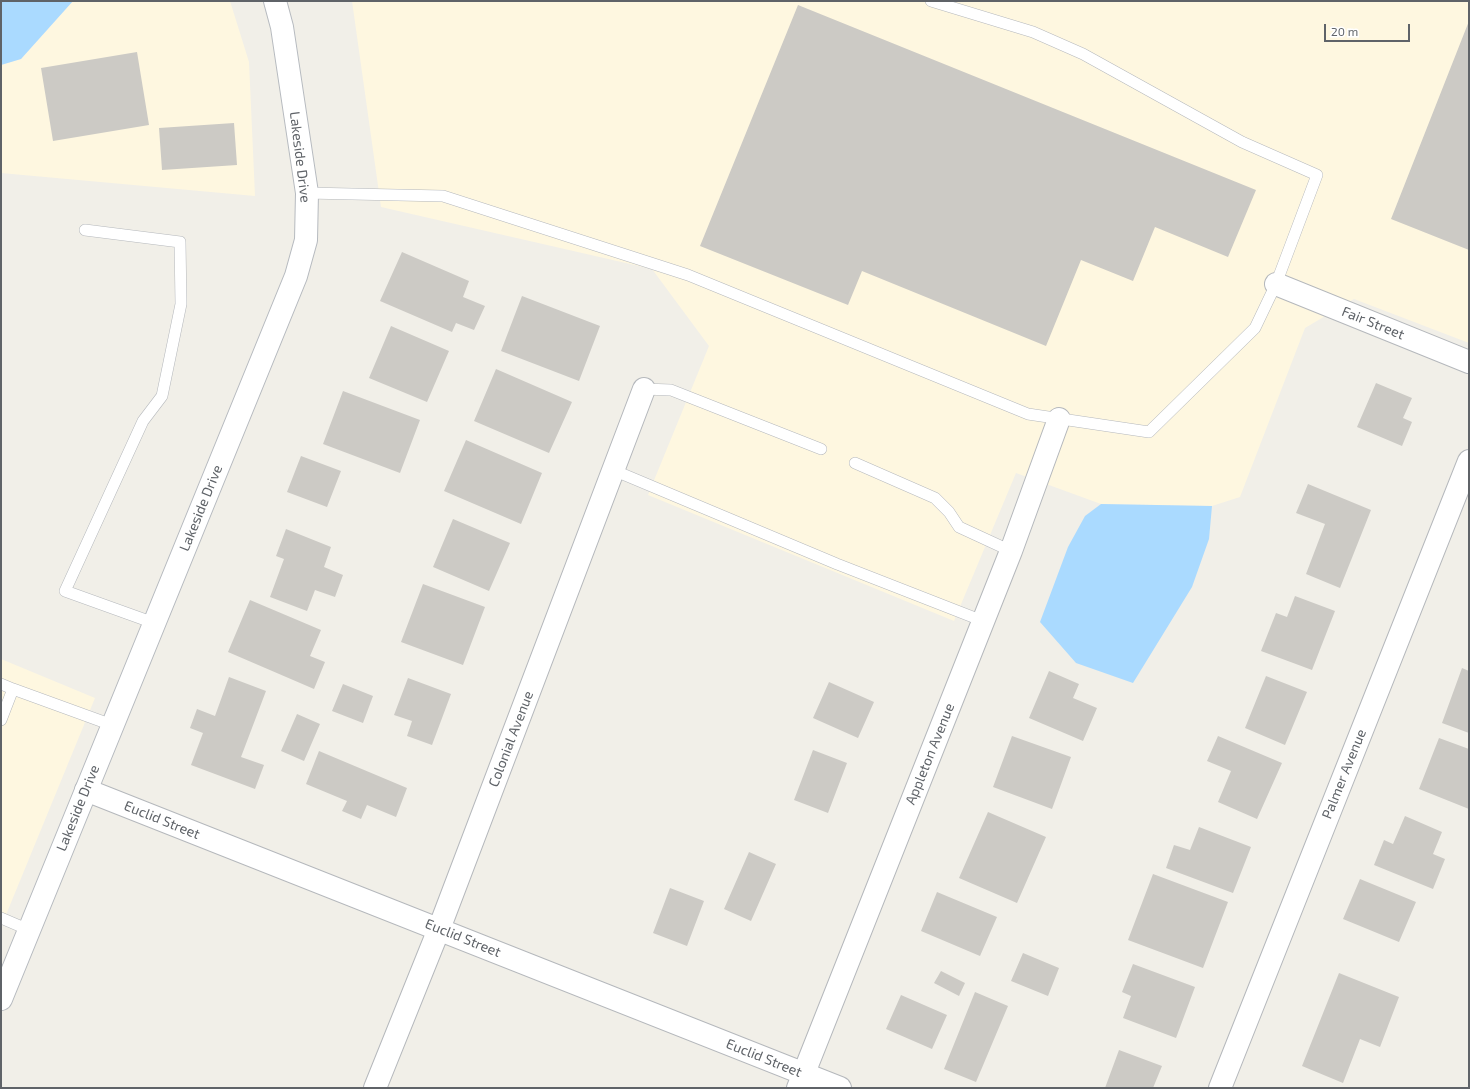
<!DOCTYPE html>
<html>
<head>
<meta charset="utf-8">
<style>
  body { margin:0 }
  #map { position:relative; width:1470px; height:1089px; overflow:hidden; background:#f1efe8; font-family:"Exo 2",sans-serif }
  canvas { display:block }
  .frame { position:absolute; inset:0; border:2px solid #5f6368; pointer-events:none }
  .scale { position:absolute; left:1324px; top:24px; width:86px; height:18px; box-sizing:border-box; border:2px solid #5f6368; border-top:0; padding-left:5px; font-size:12px; line-height:14px; white-space:nowrap; color:#5f6368; -webkit-text-stroke:3px #fff; paint-order:stroke }
</style>
</head>
<body>
<div id="map">
<canvas width="1470" height="1089"></canvas>
<div class="frame"></div>
<div class="scale">20 m</div>
</div>
<script>
const context = document.querySelector('canvas').getContext('2d');
context.lineJoin = 'round';
function paint(path, color) { context.fillStyle = color; context.fill(path, 'evenodd'); }
const shape = rows => new Path2D(rows.map(r => 'M' + r).join(''));
function strokePath(path, color, width, dash) { context.strokeStyle = color; context.lineWidth = width; context.lineCap = dash ? 'butt' : 'round'; context.setLineDash(dash || []); context.stroke(path); }
function label(font, color, halo, rows, align = 'center') {
  context.font = font + ' "Exo 2",sans-serif'; context.lineWidth = 3; context.setLineDash([]); context.textBaseline = 'middle'; context.strokeStyle = halo; context.fillStyle = color; for (const [text, x, y, turn = 0] of rows) {
    context.save(); context.translate(x, y); context.rotate((+turn || 0) * Math.PI / 180); context.textAlign = isNaN(turn) ? turn : align; if (halo) context.strokeText(text, 0, 0); context.fillText(text, 0, 0); context.restore();
  }
}
paint(shape([
  [73,1,230,1,249,62,255,196,1,173,1,65,21,59],
  [352,1,1469,1,1469,343,1354,299,1305,328,1240,497,1212,506,1101,504,1016,473,954,621,648,495,709,346,652,269,381,207],
  [1,659,95,698,1,927]
]), '#fef7e0');
paint(shape([
  [1,1,73,1,21,59,1,65],
  [1101,504,1212,506,1209,539,1192,587,1133,683,1076,663,1040,622,1068,547,1085,516]
]), '#aadaff');
paint(shape([
  [798,5,1256,190,1228,257,1155,227,1133,281,1081,260,1046,346,862,271,848,305,700,246],
  [1469,21,1469,250,1391,219],
  [137,52,149,125,53,141,41,68],
  [234,123,237,165,162,170,159,128],
  [402,252,469,281,463,297,485,306,474,330,456,323,452,332,380,301],
  [522,296,600,326,579,381,501,351],
  [391,326,449,351,427,402,369,378],
  [496,369,572,402,549,453,474,421],
  [1376,383,1412,398,1403,418,1412,422,1402,446,1357,427],
  [343,391,420,420,400,473,323,444],
  [466,440,542,473,521,524,444,491],
  [301,456,341,471,327,507,287,492],
  [1308,484,1371,510,1340,588,1306,574,1325,524,1296,513],
  [453,519,510,543,489,591,433,567],
  [286,529,331,547,324,567,343,575,335,597,315,590,307,611,270,597,284,559,276,556],
  [423,584,485,607,463,665,401,642],
  [1295,596,1335,611,1312,670,1261,651,1276,613,1287,617],
  [250,600,321,630,310,656,325,662,314,689,228,652],
  [1462,668,1469,671,1469,733,1442,723],
  [1049,671,1079,684,1073,698,1097,708,1083,741,1029,718],
  [1266,676,1307,692,1285,745,1245,728],
  [229,677,266,691,241,757,264,765,255,789,191,765,203,733,190,728,197,709,215,716],
  [408,678,451,694,432,745,407,736,412,721,394,715],
  [829,682,874,702,858,738,813,718],
  [343,684,373,696,363,723,332,711],
  [297,714,320,724,304,761,281,751],
  [1012,736,1071,757,1052,809,993,787],
  [1218,736,1282,763,1257,819,1218,802,1231,771,1207,761],
  [1439,738,1469,749,1469,809,1419,789],
  [813,750,847,763,828,813,794,800],
  [319,751,407,788,396,817,367,805,361,819,342,811,347,801,306,784],
  [988,812,1046,837,1017,903,959,878],
  [1405,816,1442,832,1433,854,1445,859,1433,889,1374,865,1384,840,1393,844],
  [1199,827,1251,847,1233,893,1166,868,1174,845,1190,850],
  [749,852,776,864,751,921,724,909],
  [1153,874,1228,902,1203,968,1128,940],
  [1360,879,1416,902,1399,942,1343,919],
  [670,888,704,901,687,946,653,933],
  [937,892,997,917,980,956,921,931],
  [1023,953,1059,968,1048,996,1011,981],
  [1133,964,1195,987,1176,1038,1123,1018,1131,996,1122,992],
  [941,971,965,983,959,996,934,983],
  [1339,973,1399,997,1380,1047,1360,1039,1343,1083,1302,1066],
  [975,992,1008,1006,976,1082,944,1069],
  [901,995,947,1015,932,1049,886,1029],
  [1119,1050,1162,1066,1153,1088,1105,1088]
]), '#cccac5');
const lane = shape([
  [307,193,443,196,688,275,1028,414,1149,432,1255,328,1276,284,1317,175,1242,142,1083,54,1033,32,931,1],
  [85,230,180,242,181,304,162,396,143,421,65,591,154,623],
  [644,389,671,390,821,449],
  [855,463,935,498,949,512,959,527,1011,551],
  [613,470,837,564,983,621],
  [1,684,13,689],
  [1,720,13,689,112,725],
  [1,918,29,930]
]);
const street = shape([
  [1276,284,1469,362],
  [86,790,840,1088],
  [375,1088,439,929,644,389],
  [798,1088,1011,551,1059,419],
  [1220,1088,1469,461]
]);
const secondary = shape([
  [1,999,296,276,306,240,307,193,282,27,275,1]
]);
strokePath(lane, '#b5b8bc', 12);
strokePath(street, '#b5b8bc', 24);
strokePath(secondary, '#b6babf', 24);
strokePath(lane, '#fff', 11);
strokePath(street, '#fff', 22);
strokePath(secondary, '#fff', 22);
label('14px', '#5f6368', '#fff', [
  ["Lakeside Drive",300,157,83],
  ["Fair Street",1373,323,22],
  ["Lakeside Drive",201,508,-68],
  ["Colonial Avenue",511,739,-69],
  ["Appleton Avenue",930,754,-68],
  ["Palmer Avenue",1344,774,-68],
  ["Lakeside Drive",78,808,-68],
  ["Euclid Street",162,820,22],
  ["Euclid Street",463,938,22],
  ["Euclid Street",764,1058,22]
]);
</script>
</body>
</html>
